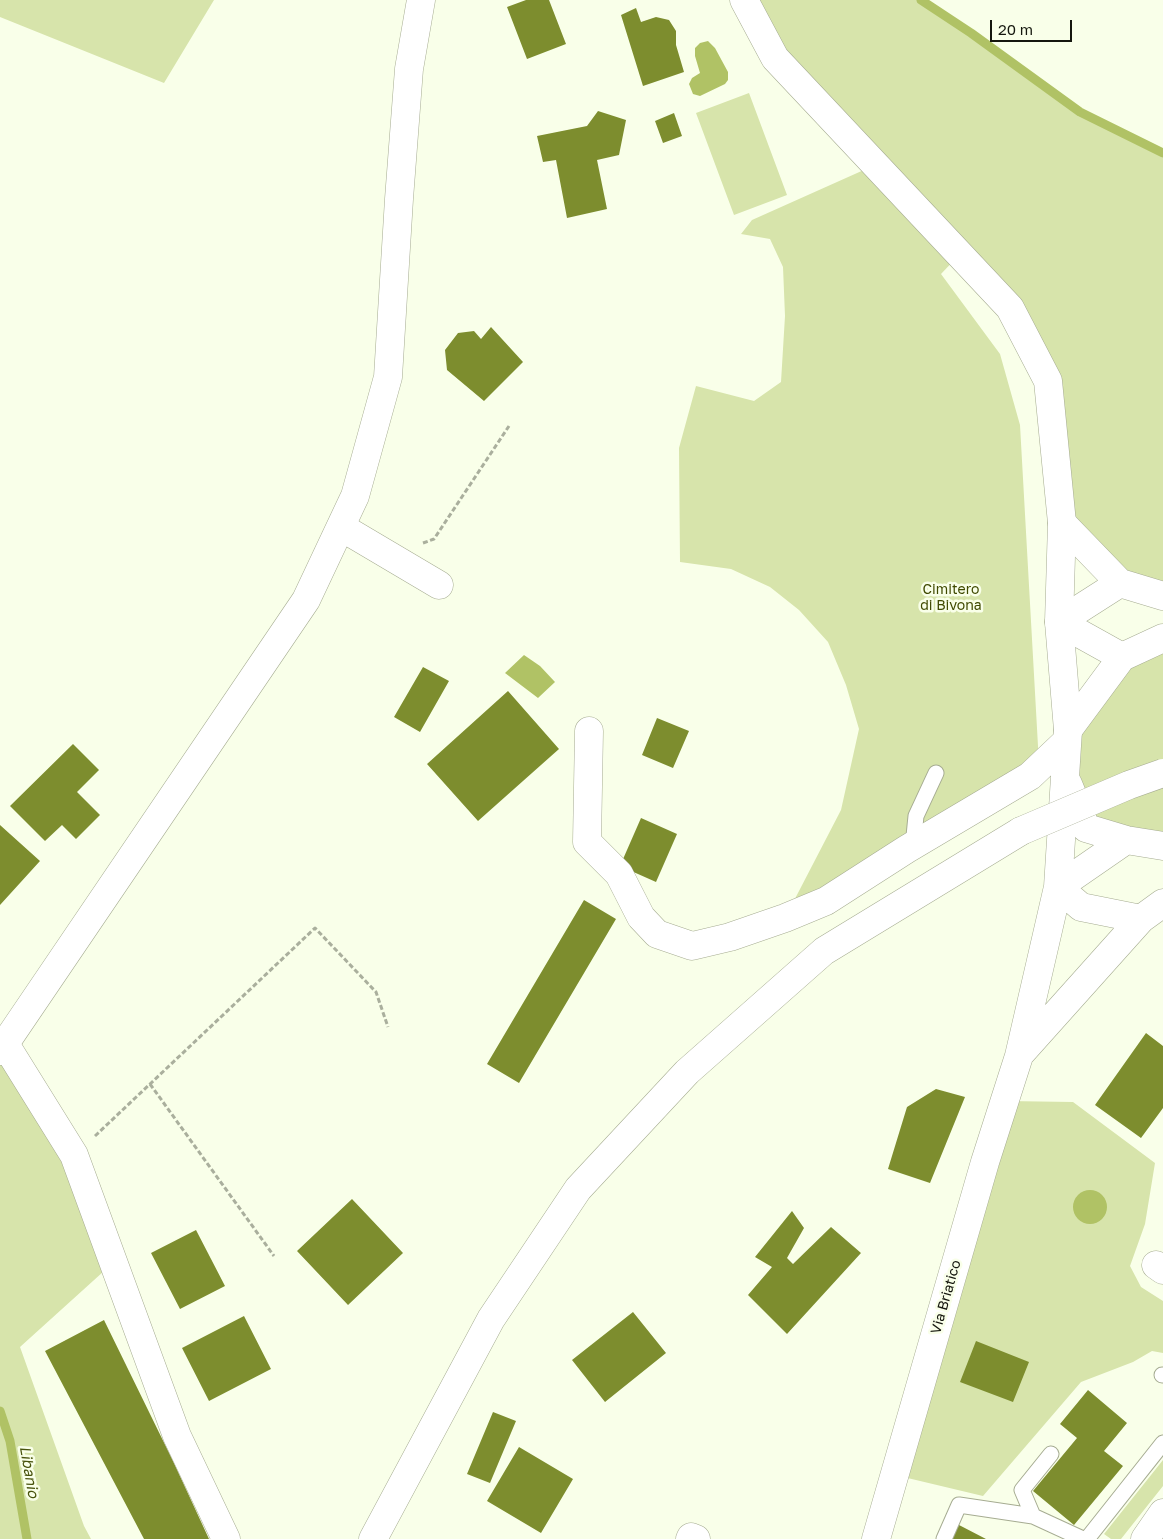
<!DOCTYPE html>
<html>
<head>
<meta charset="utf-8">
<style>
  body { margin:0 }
  #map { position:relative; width:1163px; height:1539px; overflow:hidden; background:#f9ffe9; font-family:"Golos Text",sans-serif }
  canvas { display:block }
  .scale { position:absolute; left:990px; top:20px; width:82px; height:22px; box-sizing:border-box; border:2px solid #15170e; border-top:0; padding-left:6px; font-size:15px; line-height:18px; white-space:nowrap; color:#15170e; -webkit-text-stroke:4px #f9ffe9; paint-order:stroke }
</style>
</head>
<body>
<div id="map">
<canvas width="1163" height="1539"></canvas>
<div class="scale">20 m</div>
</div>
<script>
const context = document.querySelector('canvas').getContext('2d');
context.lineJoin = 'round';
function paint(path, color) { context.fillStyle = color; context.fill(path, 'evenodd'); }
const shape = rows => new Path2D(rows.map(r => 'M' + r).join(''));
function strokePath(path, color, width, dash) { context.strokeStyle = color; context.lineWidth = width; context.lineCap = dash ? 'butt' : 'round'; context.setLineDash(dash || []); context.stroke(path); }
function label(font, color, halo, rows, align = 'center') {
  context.font = font + ' "Golos Text",sans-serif'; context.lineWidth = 5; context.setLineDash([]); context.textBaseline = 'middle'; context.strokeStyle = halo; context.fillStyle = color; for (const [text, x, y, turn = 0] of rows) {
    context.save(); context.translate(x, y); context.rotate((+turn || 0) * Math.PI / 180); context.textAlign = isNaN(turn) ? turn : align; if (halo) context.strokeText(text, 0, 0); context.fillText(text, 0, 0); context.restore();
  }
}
paint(shape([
  [0,0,214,0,164,83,0,17],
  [744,0,921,0,971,33,1080,112,1163,153,1163,596,1120,583,1062,523,1048,381,960,254,941,274,1000,354,1020,425,1039,764,785,918,841,810,859,729,846,685,828,642,799,610,770,587,731,569,680,562,679,448,696,386,754,401,781,382,785,316,783,267,770,239,741,234,752,220,875,165],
  [749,93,787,195,734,215,696,113],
  [1163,638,1163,846,1086,828,1068,730,1122,657],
  [5,1044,114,1262,20,1347,84,1526,91,1539,0,1539,0,1051],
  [1006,1101,1073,1102,1155,1163,1145,1224,1130,1266,1141,1287,1163,1301,1163,1353,1152,1351,1133,1362,1081,1382,983,1496,895,1475],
  [1163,1460,1163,1486,1121,1539,1111,1539,1104,1534]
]), '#d7e4ab');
paint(shape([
  [708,41,715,48,728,72,728,80,725,84,700,96,693,94,689,84,692,78,700,73,695,56,695,48,700,43],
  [524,655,540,666,555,682,538,698,505,673],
  '1073 1207a17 17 0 1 1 34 0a17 17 0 1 1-34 0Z'
]), '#b0c265');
strokePath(shape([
  [921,0,971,33,1080,112,1163,153],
  [0,1411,10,1441,27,1539]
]), '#b0c265', 9);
paint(shape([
  [526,0,549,0,566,44,527,59,507,7],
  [636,8,641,22,656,17,669,20,676,31,676,45,684,72,643,86,621,15],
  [598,111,626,120,619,155,597,160,607,209,567,218,556,160,543,162,537,136,587,126],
  [674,113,682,136,663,143,655,121],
  [491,327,523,362,484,401,447,370,445,350,458,333,474,331,481,339],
  [423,667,449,681,420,732,394,717],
  [508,691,559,749,478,821,427,764],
  [657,718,689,731,673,768,642,755],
  [73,744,99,770,77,792,100,815,76,839,62,825,45,841,10,806],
  [641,818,677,834,656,882,620,866],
  [0,825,40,861,0,905],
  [584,900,616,919,519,1083,487,1064],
  [1146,1033,1163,1046,1163,1108,1141,1138,1095,1105],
  [936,1089,965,1097,930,1183,888,1169,907,1107],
  [352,1199,403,1253,348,1305,297,1251],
  [792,1211,804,1228,787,1258,793,1264,831,1227,861,1253,787,1334,748,1295,772,1267,755,1257],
  [196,1230,225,1286,180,1309,151,1253],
  [633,1312,666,1353,605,1402,572,1360],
  [244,1316,271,1369,209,1401,182,1348],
  [104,1320,173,1461,209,1539,144,1539,45,1351],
  [976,1341,1029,1362,1013,1402,960,1382],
  [1088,1390,1127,1423,1104,1451,1123,1466,1074,1525,1033,1491,1077,1438,1060,1424],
  [493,1412,516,1421,490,1483,467,1474],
  [519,1447,573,1479,541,1533,487,1501],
  [959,1525,986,1539,951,1539]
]), '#7d8d2e');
const service = shape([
  [913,846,916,816,936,773],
  [1162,1375,1163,1375],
  [1033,1516,1022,1490,1051,1454],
  [944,1539,959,1505,1033,1516,1083,1539],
  [1087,1539,1163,1443]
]);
const minor = shape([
  [744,0,775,58,1010,308,1048,381,1062,523,1059,622,1068,730,1058,887,1019,1056,985,1162,876,1539],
  [341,527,439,585],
  [589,731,587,842,619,874,641,917,657,934,692,946,730,937,785,918,826,901,907,849,1030,776,1067,741],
  [1068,784,1086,828,1126,840,1163,846],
  [1058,887,1081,907,1141,919],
  [1058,887,1126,840],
  [5,1044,74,1155,177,1436,226,1539],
  [1021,1053,1141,919,1163,903],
  [1156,1265,1163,1270],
  [690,1539,691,1537,696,1539],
  [1145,1539,1163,1513]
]);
const tertiary = shape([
  [0,1051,306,600,355,496,388,377,399,199,409,69,421,0]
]);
const primary = shape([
  [1062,523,1120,583,1163,596],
  [1120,583,1059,622,1122,657],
  [1068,730,1122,657,1163,638],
  [373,1539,491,1319,578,1189,687,1072,824,951,1021,831]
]);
strokePath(service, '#a6ac92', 17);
strokePath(minor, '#a6ac92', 29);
strokePath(tertiary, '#a6ac92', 29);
strokePath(primary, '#a6ac92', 29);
strokePath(shape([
  [423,543,434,539,509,426],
  [150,1084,274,1256],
  [95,1136,315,928,376,992,388,1027]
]), '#aaaf9d', 3, [5, 2.5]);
strokePath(service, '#fff', 15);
strokePath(minor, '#fff', 28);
strokePath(tertiary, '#fff', 28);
strokePath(primary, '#fff', 28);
const primaryBridge = shape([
  [1021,831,1129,785,1163,773]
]);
strokePath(primaryBridge, '#a6ac92', 29, []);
strokePath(primaryBridge, '#fff', 28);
label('14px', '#3f4900', '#f9ffe9', [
  ["Cimitero",951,590],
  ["di Bivona",951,606]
]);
label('14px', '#15170e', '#f9ffe9', [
  ["Via Briatico",946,1297,-74]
]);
label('italic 15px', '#48530d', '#f9ffe9', [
  ["Libanio",29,1472,80]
]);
</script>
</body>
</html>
